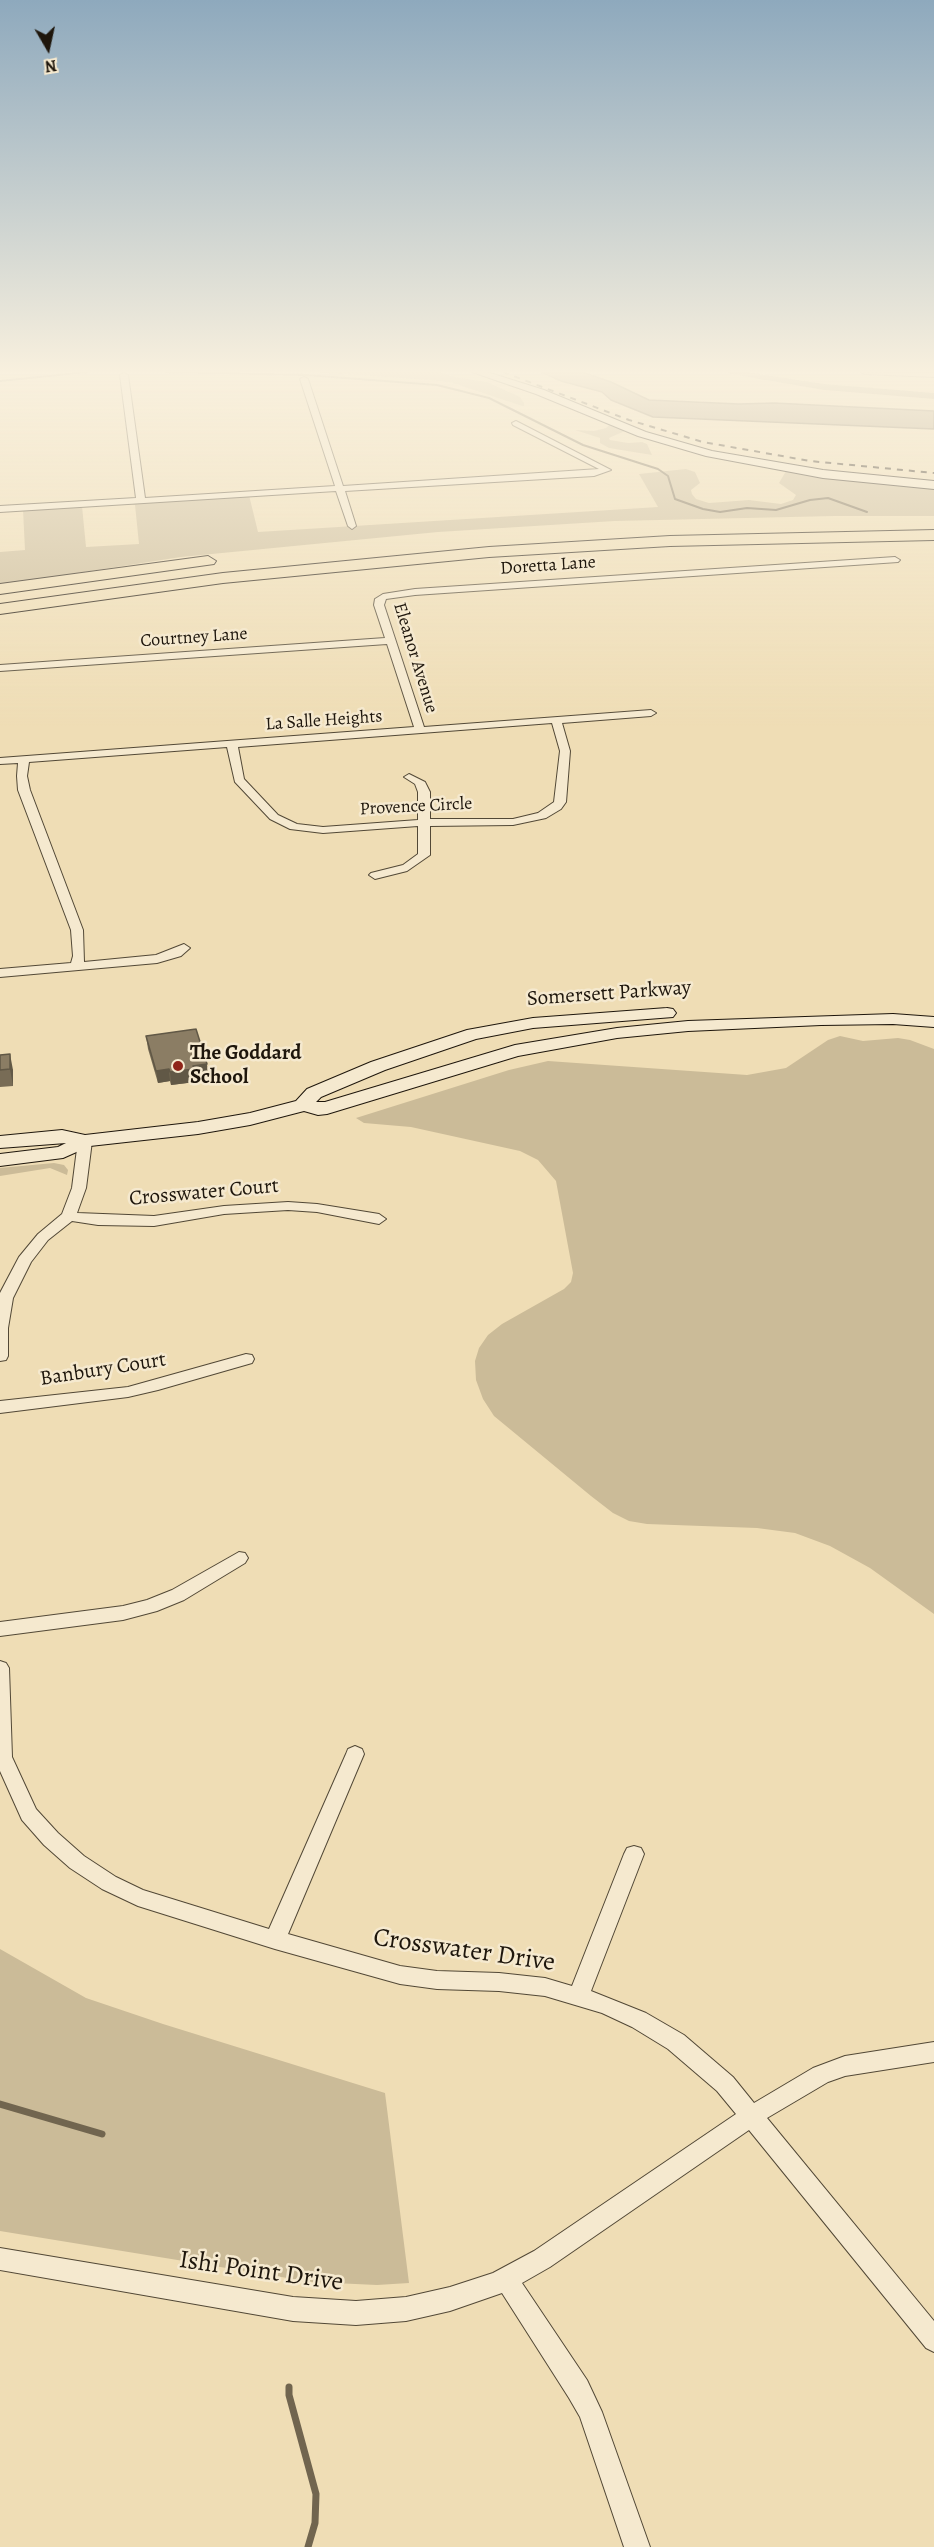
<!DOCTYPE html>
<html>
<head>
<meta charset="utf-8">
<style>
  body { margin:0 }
  #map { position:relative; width:934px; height:2547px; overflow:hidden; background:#efddb5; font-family:Alegreya,serif }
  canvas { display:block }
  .north { position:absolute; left:18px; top:18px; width:60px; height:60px; -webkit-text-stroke:4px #f5e9cf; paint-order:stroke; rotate:171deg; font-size:16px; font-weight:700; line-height:24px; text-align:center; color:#1e160c }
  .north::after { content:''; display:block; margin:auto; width:21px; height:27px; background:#1e160c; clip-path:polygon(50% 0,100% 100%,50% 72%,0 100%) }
</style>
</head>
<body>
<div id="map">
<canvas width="934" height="2547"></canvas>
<div class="north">N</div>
</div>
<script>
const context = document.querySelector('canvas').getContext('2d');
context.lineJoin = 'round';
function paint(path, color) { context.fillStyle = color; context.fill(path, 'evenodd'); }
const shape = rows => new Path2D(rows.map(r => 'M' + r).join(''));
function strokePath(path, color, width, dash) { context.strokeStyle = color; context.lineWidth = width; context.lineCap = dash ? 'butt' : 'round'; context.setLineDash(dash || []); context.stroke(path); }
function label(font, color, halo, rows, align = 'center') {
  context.font = font + ' Alegreya,serif'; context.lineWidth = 5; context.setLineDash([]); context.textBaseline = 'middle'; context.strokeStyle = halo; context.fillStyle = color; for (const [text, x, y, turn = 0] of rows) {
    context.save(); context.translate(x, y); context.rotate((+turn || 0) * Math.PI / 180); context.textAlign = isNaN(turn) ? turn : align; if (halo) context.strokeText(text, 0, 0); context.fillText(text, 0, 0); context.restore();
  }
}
paint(shape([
  [314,372,439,372,454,377,487,382,520,397,524,403,524,406,522,406,453,383,430,380],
  [609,425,625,431,609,438,610,440,628,443,642,442,647,444,652,455,609,448,600,443,600,438,575,430,594,431,606,428],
  [686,469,695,472,700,483,691,490,692,494,696,499,709,503,749,500,781,504,793,500,796,495,779,483,786,471,934,487,934,516,835,516,615,521,438,532,181,557,0,585,0,552,25,550,23,510,82,506,86,547,139,544,135,505,130,503,249,495,258,532,658,507,639,474],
  [840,1036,863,1041,898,1038,910,1040,934,1049,934,1614,870,1568,830,1546,795,1533,757,1528,647,1524,629,1521,613,1513,591,1496,494,1416,483,1399,476,1380,475,1361,479,1348,488,1335,502,1324,564,1289,571,1282,573,1273,556,1181,538,1160,520,1151,411,1127,364,1123,356,1118,509,1070,548,1061,747,1075,786,1068,828,1040],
  [54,1163,64,1165,68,1170,67,1175,50,1168,0,1176,0,1168],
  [0,1949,86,1998,163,2024,385,2093,409,2283,377,2285,312,2282,0,2231]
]), '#cbbb98');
const water = shape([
  [541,372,582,372,611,382,649,400,739,404,774,403,934,411,934,429,653,417,611,400,602,392,561,381,541,372]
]);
paint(water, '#a8997c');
strokePath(water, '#71654f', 1.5);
strokePath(shape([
  [166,372,306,375,437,385,489,398,583,445,658,469,668,476,675,499,703,509,720,512,747,508,776,510,810,500,828,498,867,512],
  [0,381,87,372]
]), '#71654f', 2);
strokePath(shape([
  [0,2104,102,2134],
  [289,2387,289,2395,316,2494,315,2523,308,2547]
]), '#71654f', 7);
paint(shape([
  [727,372,746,372,824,384,934,393,934,399,824,390,731,374,727,372]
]), '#a8997c');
const minor = shape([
  [861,372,934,373,934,377,865,374,861,372],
  [124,373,128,375,145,498,335,486,300,379,304,377,308,379,343,486,599,469,513,425,512,423,516,421,611,470,594,476,345,491,356,526,352,529,348,526,336,491,0,512,0,506,136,498,120,375,124,373],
  [895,557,900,560,898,562,415,595,386,599,384,605,424,727,651,710,656,713,651,716,562,723,570,751,566,802,561,809,546,818,513,825,430,826,430,855,407,871,375,879,369,875,371,873,403,865,418,854,418,826,323,833,290,829,270,819,235,782,227,747,29,762,27,776,30,790,83,930,84,962,156,955,184,944,190,948,181,956,157,963,0,977,0,969,71,963,73,956,71,930,18,790,17,776,18,763,0,764,0,758,414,727,387,644,0,671,0,665,385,638,374,605,375,599,383,594,415,589,895,557],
  [552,723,560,751,554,802,538,813,513,819,430,819,430,792,425,782,409,774,404,777,415,784,418,792,418,820,323,827,297,824,278,815,244,779,238,747,552,723],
  [85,1137,92,1141,86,1188,77,1213,154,1216,224,1206,288,1202,317,1204,379,1214,386,1219,379,1224,317,1212,288,1210,224,1214,154,1226,98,1225,72,1221,48,1240,31,1262,13,1298,8,1328,8,1356,6,1360,0,1361,0,1293,19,1257,38,1234,62,1214,72,1188,78,1141,85,1137],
  [246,1354,252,1355,254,1359,252,1363,158,1390,128,1397,0,1413,0,1401,128,1387,246,1354],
  [239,1552,245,1553,248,1558,245,1563,184,1600,157,1611,123,1620,0,1636,0,1622,123,1606,147,1600,172,1590,239,1552],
  [0,1661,6,1663,9,1668,12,1757,36,1809,58,1833,84,1856,116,1877,143,1890,269,1929,346,1754,348,1749,355,1746,362,1749,364,1754,288,1934,400,1966,437,1971,499,1973,545,1978,572,1986,624,1854,627,1848,634,1846,641,1848,644,1854,591,1991,646,2013,684,2035,733,2077,754,2103,813,2068,845,2056,934,2042,934,2062,845,2076,828,2082,767,2118,934,2321,934,2352,926,2348,749,2130,550,2267,522,2283,587,2380,602,2412,650,2547,624,2547,580,2417,569,2398,502,2293,450,2311,406,2321,356,2325,293,2321,0,2270,0,2248,293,2297,356,2301,406,2297,450,2287,493,2273,534,2251,736,2114,717,2091,668,2049,632,2027,602,2013,545,1996,499,1991,437,1989,400,1984,275,1949,138,1906,102,1889,70,1868,44,1845,22,1820,0,1771,0,1661]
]);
const secondary = shape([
  [472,372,487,372,544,390,646,432,712,451,823,470,934,481,934,489,823,478,706,456,638,436,536,394,472,372],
  [667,1008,673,1009,676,1013,673,1017,533,1028,476,1039,385,1070,321,1097,316,1102,325,1102,515,1045,617,1028,688,1021,893,1014,934,1017,934,1027,893,1024,821,1025,688,1031,617,1038,518,1056,327,1114,318,1115,304,1111,250,1125,198,1134,90,1146,63,1158,0,1166,0,1154,58,1147,66,1143,0,1148,0,1136,62,1130,85,1135,198,1122,250,1113,296,1101,307,1089,371,1062,467,1030,533,1018,667,1008]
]);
const motorway = shape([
  [934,530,934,540,670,546,489,557,223,583,0,614,0,604,223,573,489,547,670,536,934,530],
  [208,556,216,561,214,564,0,594,0,584,208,556]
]);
strokePath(minor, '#524836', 2);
strokePath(secondary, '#1e160c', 2);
strokePath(motorway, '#1e160c', 2);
paint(minor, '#f5e9cf');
paint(secondary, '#f5e9cf');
paint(motorway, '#efddb5');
strokePath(shape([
  [503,372,629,420,703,442,810,461,934,473]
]), '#1e160c', 2, [6, 6]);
paint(shape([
  [146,1036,208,1077,195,1079,195,1082,171,1085,170,1081,158,1083,148,1049],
  [0,1055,13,1070,13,1086,0,1087]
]), '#786c56');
paint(shape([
  [10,1054,13,1070,13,1086,10,1069],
  [207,1064,208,1077,195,1079,195,1082,171,1085,170,1072,193,1066],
  [169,1069,170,1081,158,1083,156,1071]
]), '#615846');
const building = shape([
  [196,1029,207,1064,193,1066,194,1069,170,1072,169,1069,156,1071,146,1036,196,1029],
  [10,1054,10,1069,0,1070,0,1055,10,1054]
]);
paint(building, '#8b7d64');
strokePath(building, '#615846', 1.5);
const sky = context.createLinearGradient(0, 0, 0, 728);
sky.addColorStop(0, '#8ea9bd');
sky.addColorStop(0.51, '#f8f0de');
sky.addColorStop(1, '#f8f0de00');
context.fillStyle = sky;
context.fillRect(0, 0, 934, 728);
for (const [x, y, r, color] of [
  [178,1066,6,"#8f2418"]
]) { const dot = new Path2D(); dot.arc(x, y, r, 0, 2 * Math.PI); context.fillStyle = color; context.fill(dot); strokePath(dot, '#f5e9cf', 2); }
label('18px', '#1e160c', '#f5e9cf', [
  ["Doretta Lane",548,566,-4],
  ["Courtney Lane",194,638,-4],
  ["Eleanor Avenue",415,658,73],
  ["La Salle Heights",324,721,-4],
  ["Provence Circle",416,807,-3]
]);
label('21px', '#1e160c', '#f5e9cf', [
  ["Somersett Parkway",609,994,-4],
  ["Crosswater Court",204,1193,-5],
  ["Banbury Court",103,1370,-9]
]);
label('bold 21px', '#1e160c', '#f5e9cf', [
  ["The Goddard",190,1054],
  ["School",190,1078]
], 'left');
label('26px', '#1e160c', '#f5e9cf', [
  ["Crosswater Drive",464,1951,8],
  ["Ishi Point Drive",261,2272,8]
]);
</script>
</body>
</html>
